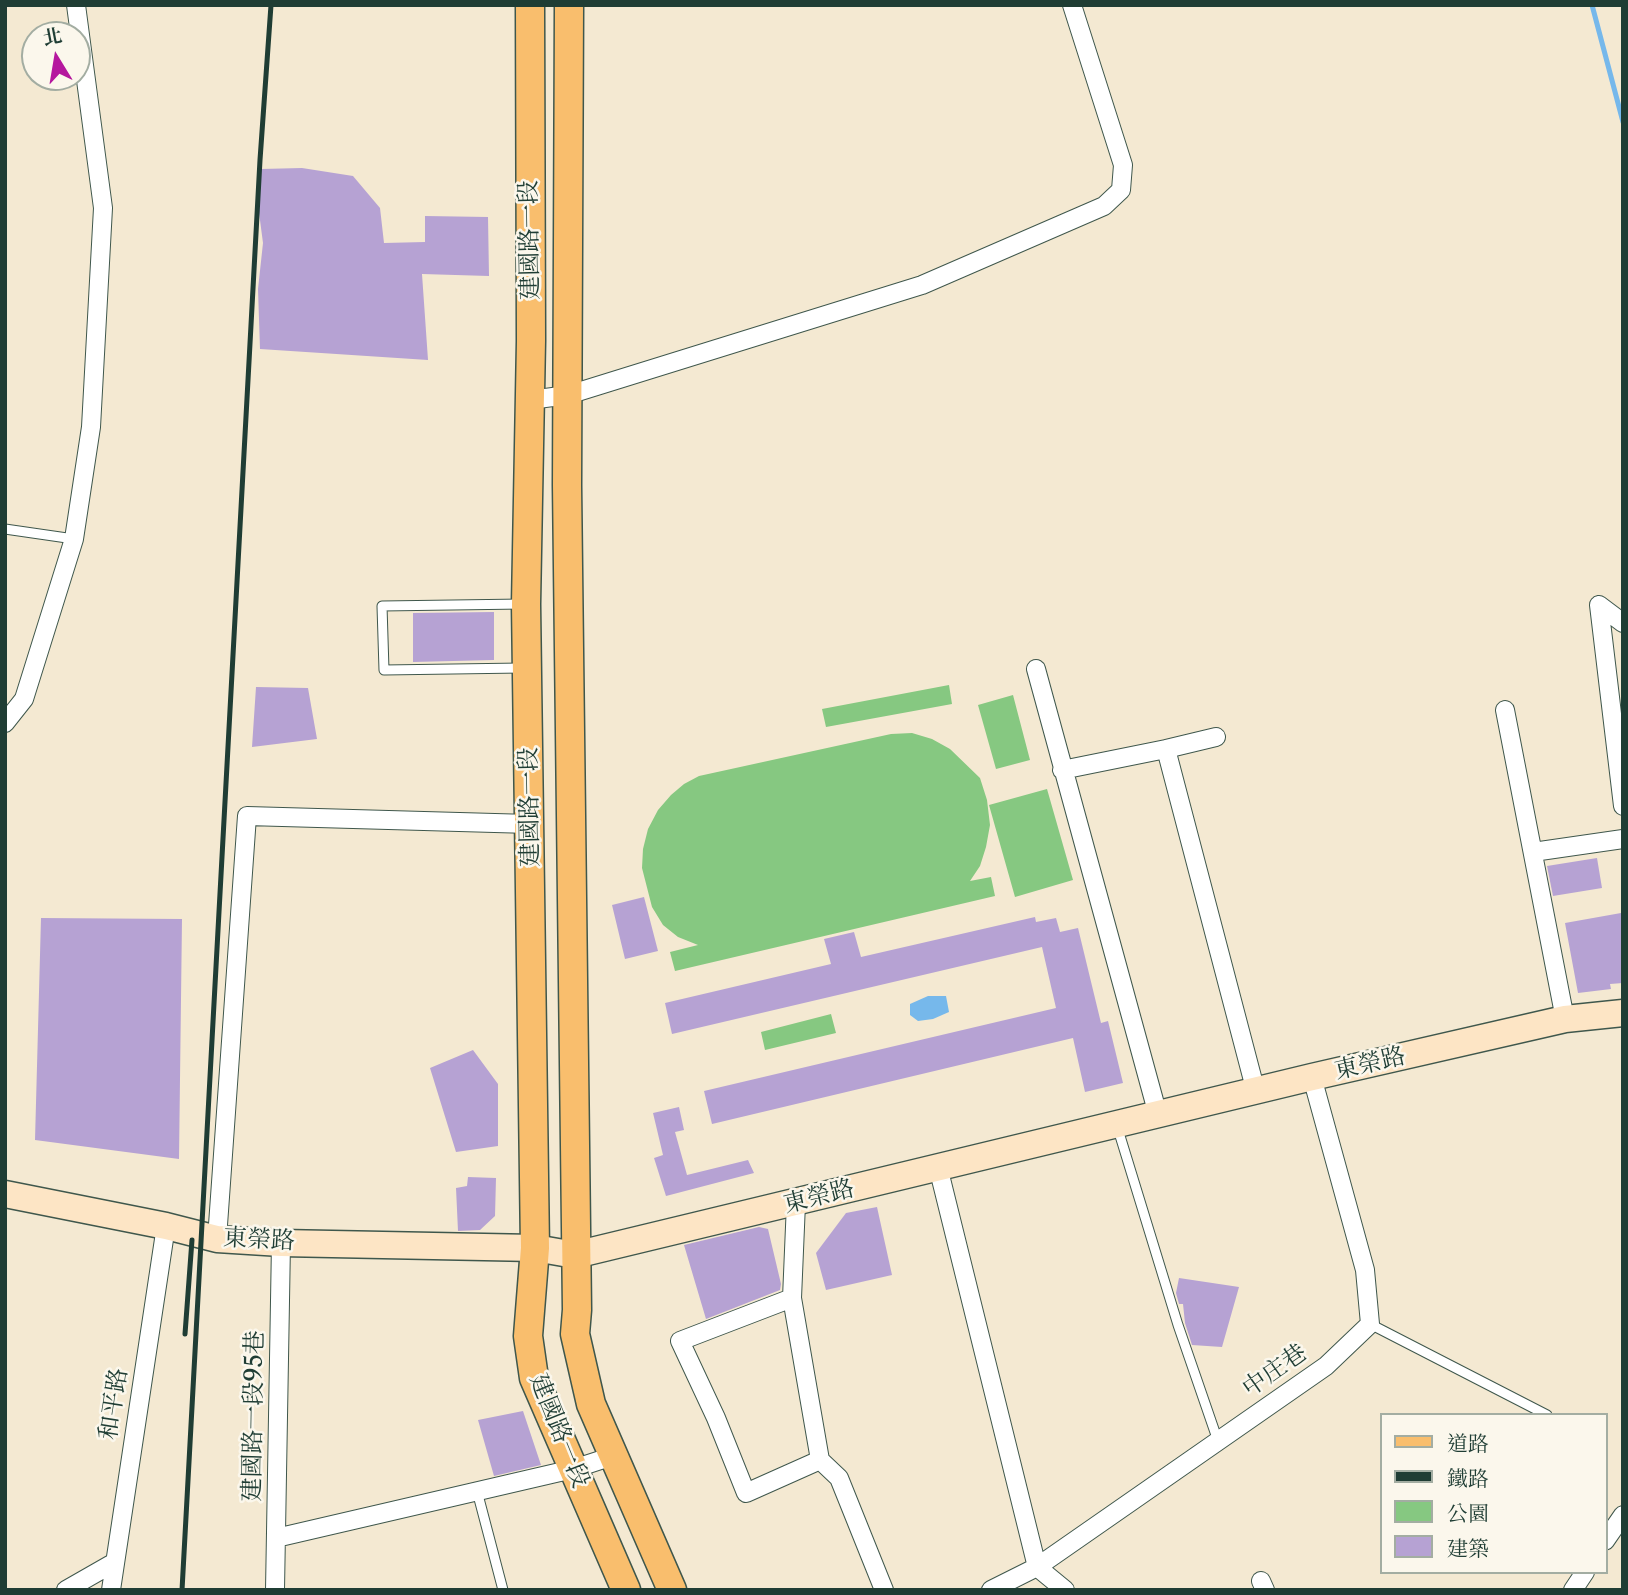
<!DOCTYPE html>
<html>
<head>
<meta charset="utf-8">
<style>
  body { margin:0 }
  #map { position:relative; width:1628px; height:1595px; overflow:hidden; background:#f4e9d2; font-family:"Libre Caslon Text","Noto Serif TC",serif }
  canvas { display:block }
  .frame { position:absolute; inset:0; border:7px solid #1f3d34; pointer-events:none }
  .legend { position:absolute; left:1380px; top:1413px; width:228px; height:161px; box-sizing:border-box; background:#fbf7ec; border:2px solid #a3ada2; margin:0; padding:9px 12px; list-style:none; font-size:21px; color:#1f3d34 }
  .legend li { display:flex; align-items:center; gap:14px; height:35px }
  .legend b { width:35px; border:2px solid #a3ada2 }
  .north { position:absolute; left:21px; top:21px; width:70px; height:70px; box-sizing:border-box; background:#fbf7ec; border:2px solid #a3ada2; border-radius:50%; rotate:349deg; font-size:19px; font-weight:700; line-height:28px; text-align:center; color:#1f3d34 }
  .north::after { content:''; display:block; margin:auto; width:24px; height:32px; background:#b5179e; clip-path:polygon(50% 0,100% 100%,50% 72%,0 100%) }
</style>
</head>
<body>
<div id="map">
<canvas width="1628" height="1595"></canvas>
<div class="frame"></div>
<ul class="legend">
<li><b style="height:9px;background:#f9be6d"></b>道路</li>
<li><b style="height:9px;background:#1f3d34"></b>鐵路</li>
<li><b style="height:19px;background:#86c881"></b>公園</li>
<li><b style="height:19px;background:#b6a2d3"></b>建築</li>
</ul>
<div class="north">北</div>
</div>
<script>
const context = document.querySelector('canvas').getContext('2d');
context.lineJoin = 'round';
function paint(path, color) { context.fillStyle = color; context.fill(path, 'evenodd'); }
const shape = rows => new Path2D(rows.map(r => 'M' + r).join(''));
function strokePath(path, color, width, dash) { context.strokeStyle = color; context.lineWidth = width; context.lineCap = dash ? 'butt' : 'round'; context.setLineDash(dash || []); context.stroke(path); }
function label(font, color, halo, rows, align = 'center') {
  context.font = font + ' "Libre Caslon Text","Noto Serif TC",serif'; context.lineWidth = 5; context.setLineDash([]); context.textBaseline = 'middle'; context.strokeStyle = halo; context.fillStyle = color; for (const [text, x, y, turn = 0] of rows) {
    context.save(); context.translate(x, y); context.rotate((+turn || 0) * Math.PI / 180); context.textAlign = isNaN(turn) ? turn : align; if (halo) context.strokeText(text, 0, 0); context.fillText(text, 0, 0); context.restore();
  }
}
paint(shape([
  [949,685,952,704,826,727,822,709],
  [1013,695,1030,760,996,769,978,705],
  [912,733,932,739,950,749,980,778,987,800,990,825,986,847,980,866,970,881,991,877,995,896,675,971,670,952,698,945,678,937,663,925,652,907,642,868,643,849,648,829,658,810,671,795,684,784,699,776,891,734],
  [1047,789,1073,880,1015,897,989,805],
  [831,1014,836,1033,765,1050,761,1032]
]), '#86c881');
paint(shape([
  [928,996,946,996,949,1012,933,1019,918,1021,910,1015,910,1004]
]), '#76b8eb');
strokePath(shape([
  [1592,5,1623,122]
]), '#76b8eb', 5);
paint(shape([
  [302,168,353,176,380,208,384,243,425,242,425,216,488,217,489,276,422,274,428,360,260,349,258,289,263,243,258,205,261,169],
  [494,612,494,660,413,662,413,613],
  [256,687,308,688,317,739,252,747],
  [1597,858,1602,888,1553,896,1547,866],
  [644,897,658,951,625,959,612,905],
  [1621,913,1623,983,1610,984,1611,989,1578,993,1565,923],
  [1035,917,1036,922,1056,918,1060,932,1078,928,1101,1023,1108,1021,1123,1083,1085,1092,1073,1038,712,1124,704,1091,1056,1008,1042,947,672,1034,665,1003,831,964,824,939,854,932,861,957],
  [41,918,182,919,179,1159,35,1140],
  [473,1050,498,1084,498,1146,456,1152,430,1068],
  [679,1107,684,1130,675,1132,687,1175,748,1160,754,1173,666,1196,654,1158,663,1155,653,1113],
  [468,1177,496,1178,495,1216,480,1230,458,1231,456,1188,467,1186],
  [877,1207,892,1275,826,1290,816,1253,846,1213],
  [759,1227,768,1229,781,1284,780,1290,706,1319,684,1245],
  [1179,1278,1239,1287,1222,1347,1192,1345,1185,1323,1183,1304,1179,1304,1176,1293],
  [523,1411,541,1465,494,1476,478,1420]
]), '#b6a2d3');
const lane = shape([
  [5,529,74,539],
  [522,668,384,670,382,606,523,604],
  [1117,1126,1178,1325,1218,1441],
  [1370,1324,1547,1415],
  [477,1491,503,1590]
]);
const street = shape([
  [530,400,568,395,922,285,1104,206,1121,190,1123,165,1072,5],
  [1599,605,1623,806],
  [1599,605,1623,623],
  [1036,669,1158,1115],
  [1505,710,1565,1019],
  [5,723,24,699,74,539,91,427,103,208,76,5],
  [1166,749,1216,737],
  [1062,770,1166,749,1256,1092],
  [1533,852,1623,839],
  [938,1167,1037,1567,1065,1590],
  [796,1203,792,1298,680,1341,716,1418,746,1493,820,1460,839,1478,884,1590],
  [217,1239,247,816,530,824],
  [792,1298,820,1460],
  [276,1538,573,1469,613,1456],
  [1605,1541,1623,1515],
  [1261,1581,1265,1590],
  [66,1590,115,1562],
  [111,1590,166,1226],
  [275,1590,281,1243],
  [991,1590,1037,1567,1326,1366,1370,1324,1365,1270,1312,1077],
  [1573,1590,1585,1572]
]);
const secondary = shape([
  [5,1194,166,1226,217,1239,281,1243,535,1248,575,1255,1312,1077,1565,1019,1623,1013]
]);
const primary = shape([
  [530,5,531,341,526,604,535,1248,528,1336,534,1378,626,1590],
  [569,5,567,485,577,1310,575,1334,591,1404,672,1590]
]);
strokePath(lane, '#3f574c', 11);
strokePath(street, '#3f574c', 20);
strokePath(secondary, '#3f574c', 29);
strokePath(primary, '#3f574c', 31);
strokePath(lane, '#fff', 9);
strokePath(street, '#fff', 18);
strokePath(secondary, '#fde5c5', 26);
strokePath(primary, '#f9be6d', 28);
strokePath(shape([
  [185,1334,192,1240],
  [182,1590,260,160,271,5]
]), '#1f3d34', 5);
label('24px', '#1f3d34', '#fbf7ec', [
  ["建國路一段",530,240,-91],
  ["建國路一段",530,807,-91],
  ["東榮路",1370,1064,-13],
  ["東榮路",819,1197,-14],
  ["東榮路",259,1240,3],
  ["中庄巷",1275,1371,-35],
  ["和平路",114,1404,-81],
  ["建國路一段95巷",254,1416,-89],
  ["建國路一段",559,1431,68]
]);
</script>
</body>
</html>
